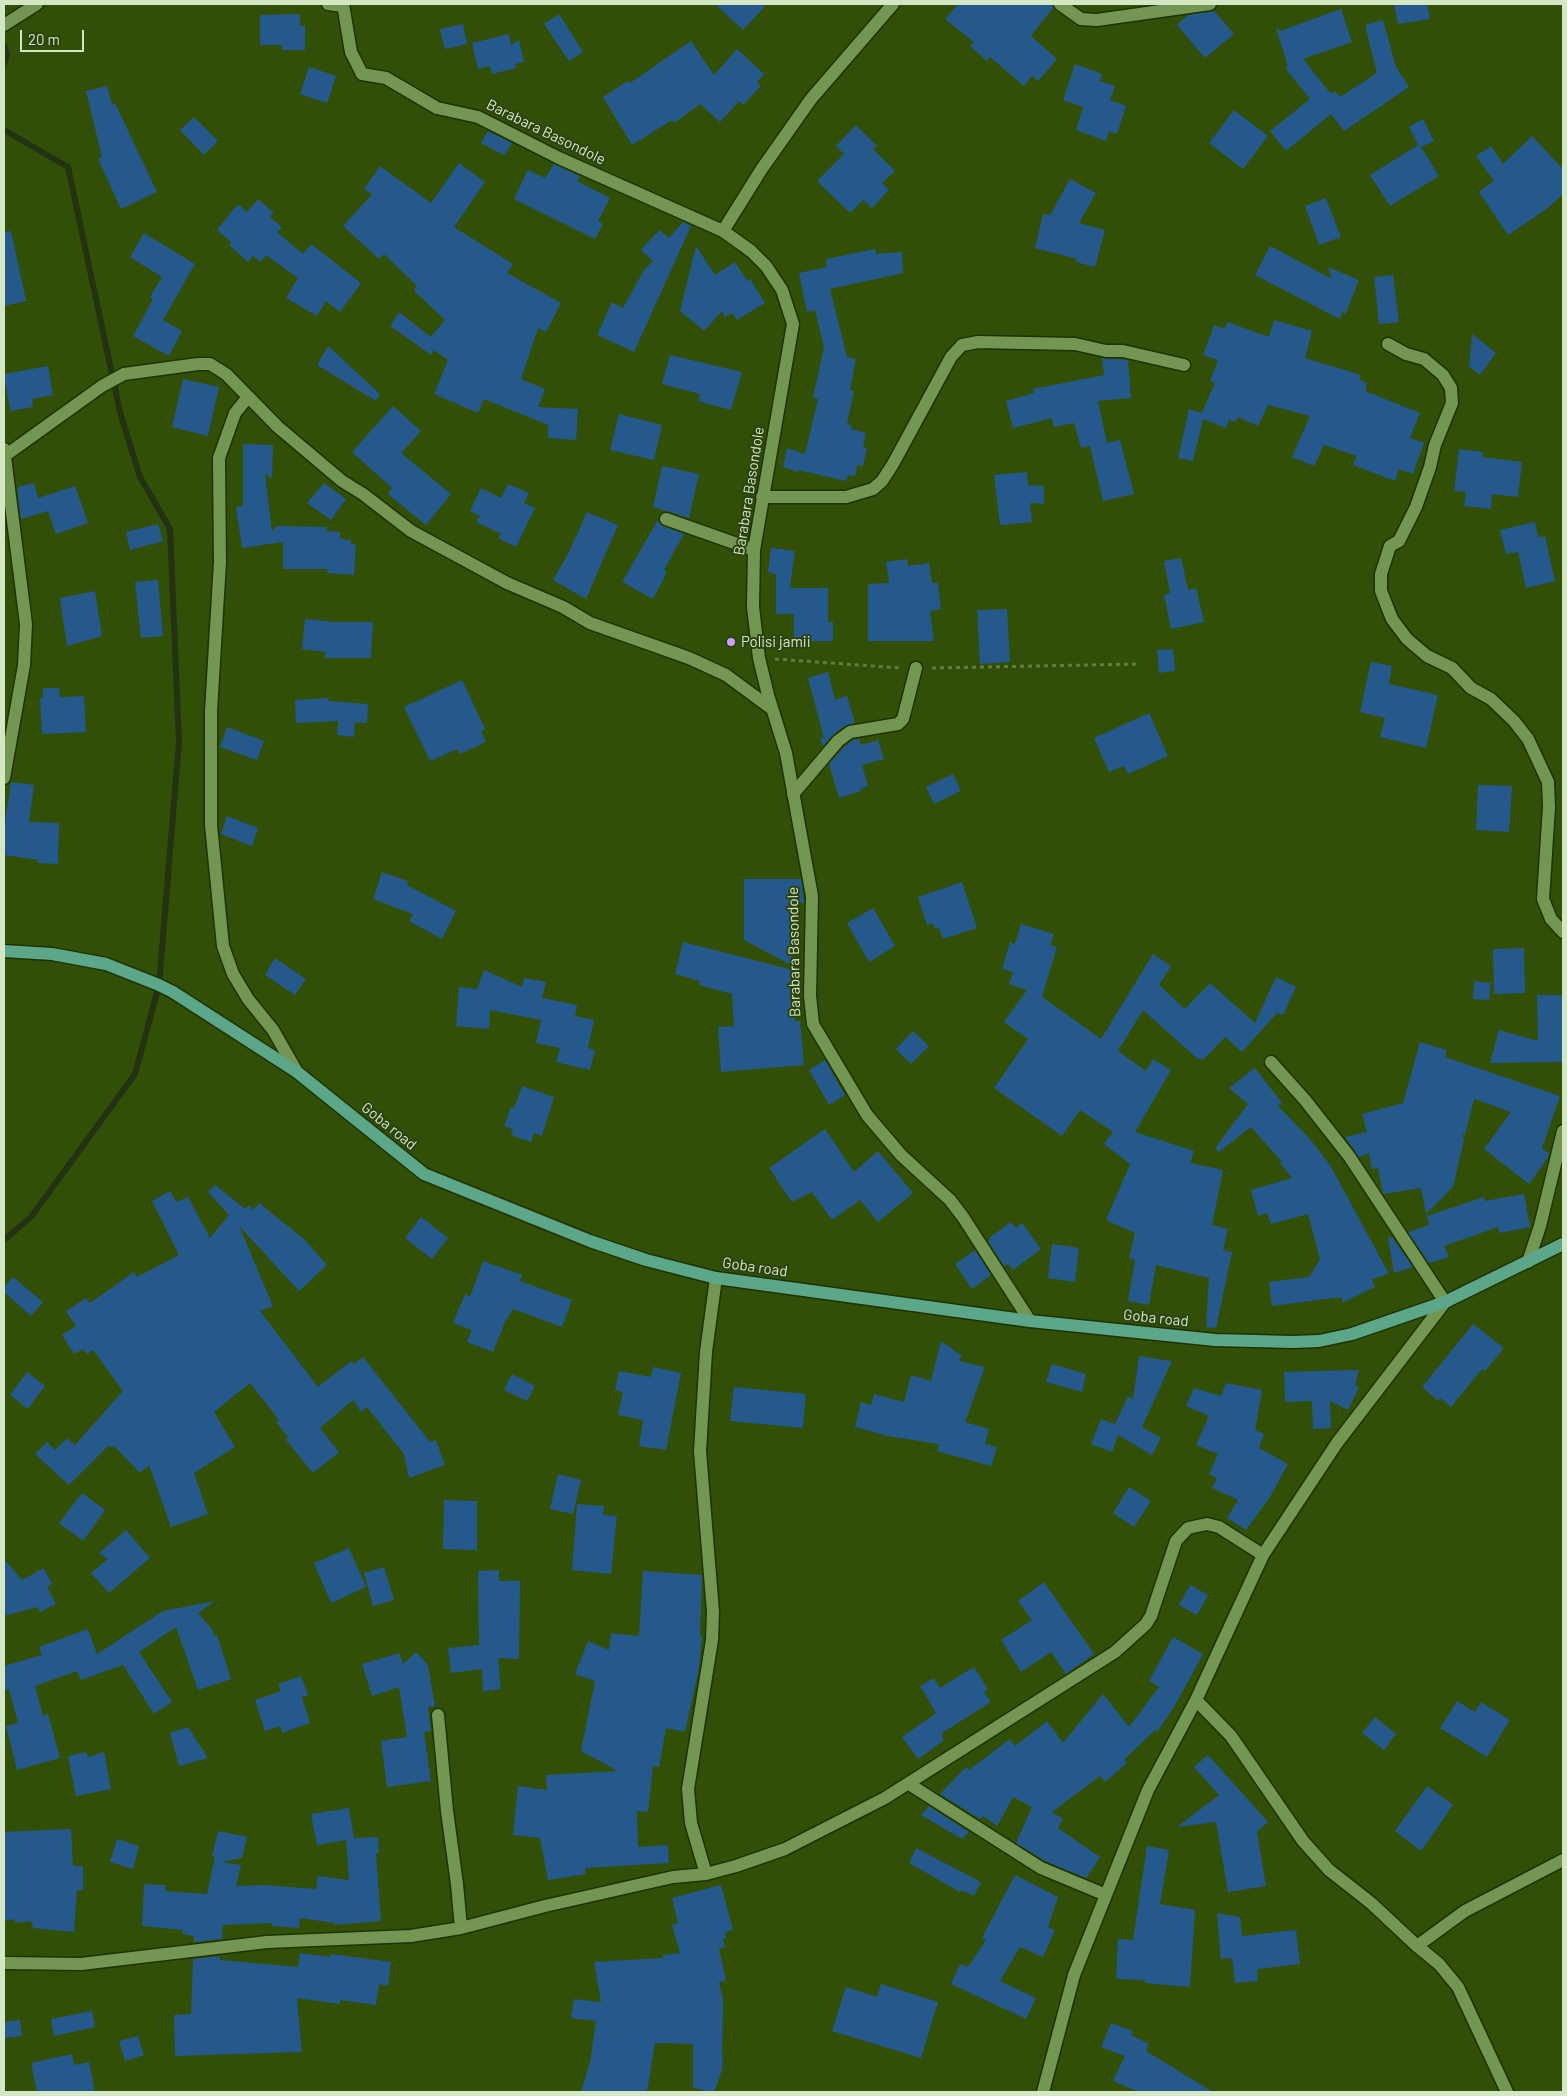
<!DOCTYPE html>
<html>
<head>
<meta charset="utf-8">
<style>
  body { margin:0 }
  #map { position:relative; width:1567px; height:2096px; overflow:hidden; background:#324f08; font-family:Barlow,sans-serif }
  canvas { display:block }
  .frame { position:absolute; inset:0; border:5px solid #d4e7c4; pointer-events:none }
  .scale { position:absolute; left:20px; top:30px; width:64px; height:22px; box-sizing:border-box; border:2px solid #d4e7c4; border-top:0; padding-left:6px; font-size:15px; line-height:18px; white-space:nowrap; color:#d4e7c4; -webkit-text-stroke:4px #2c4310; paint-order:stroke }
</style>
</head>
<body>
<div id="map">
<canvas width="1567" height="2096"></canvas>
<div class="frame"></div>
<div class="scale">20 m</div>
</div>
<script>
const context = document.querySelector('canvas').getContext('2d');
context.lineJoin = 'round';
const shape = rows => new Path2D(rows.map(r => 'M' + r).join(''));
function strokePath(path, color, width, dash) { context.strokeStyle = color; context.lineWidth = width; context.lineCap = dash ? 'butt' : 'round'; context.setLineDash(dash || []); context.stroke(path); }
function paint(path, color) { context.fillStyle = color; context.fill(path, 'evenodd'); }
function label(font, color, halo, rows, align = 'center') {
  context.font = font + ' Barlow,sans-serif'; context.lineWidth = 4; context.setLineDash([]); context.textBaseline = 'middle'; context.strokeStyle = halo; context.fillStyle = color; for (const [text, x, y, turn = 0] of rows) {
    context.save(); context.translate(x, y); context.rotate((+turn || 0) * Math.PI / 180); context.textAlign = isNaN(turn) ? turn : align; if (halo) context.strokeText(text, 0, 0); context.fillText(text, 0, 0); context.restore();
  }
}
strokePath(shape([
  [4,46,7,55,4,63],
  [4,130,68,167,120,412,140,477,170,529,179,742,159,985,135,1074,31,1217,4,1240]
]), '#233212', 6);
paint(shape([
  [715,4,767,4,743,30],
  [958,4,1052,4,1053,8,1031,36,1057,59,1038,81,1032,76,1024,86,990,57,987,61,970,46,974,42,945,19],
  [1394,4,1427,4,1430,19,1398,24],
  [1341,9,1352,42,1303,59,1331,94,1335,91,1340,97,1377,73,1365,25,1383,20,1396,67,1409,87,1344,131,1331,114,1286,151,1270,131,1310,99,1285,68,1288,66,1276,29,1277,28,1280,31],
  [1214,11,1234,34,1205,58,1177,25,1188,15],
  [300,14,300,26,305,26,305,50,282,50,282,45,260,45,260,15],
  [559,14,583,52,569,61,544,24],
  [463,24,467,44,445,49,440,29],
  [509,34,511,45,519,40,524,62,515,64,516,68,492,74,490,66,478,69,472,43],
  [691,41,714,75,737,49,764,74,757,82,761,86,743,105,739,101,720,122,700,104,674,123,672,120,632,145,603,97,628,81,630,83],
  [1075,64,1102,74,1100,81,1115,86,1110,100,1126,106,1117,134,1109,131,1106,141,1076,130,1083,107,1063,100],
  [309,67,336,76,327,103,300,94],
  [107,86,112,104,115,103,157,192,121,209,98,159,102,157,86,91],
  [1234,110,1268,136,1243,169,1209,143],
  [194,117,218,141,204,155,180,130],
  [1423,119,1434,141,1421,147,1439,176,1390,206,1370,175,1418,145,1409,127],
  [856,125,877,146,873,149,895,171,882,183,889,190,872,208,863,200,850,213,817,181,844,154,836,146],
  [488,131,512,143,504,155,481,143],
  [1532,136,1563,169,1563,194,1548,208,1508,235,1479,192,1494,181,1476,156,1491,146,1503,164],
  [459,163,485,182,454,227,513,264,507,273,561,303,546,332,538,328,521,379,545,389,538,407,578,409,576,440,548,438,548,425,484,399,478,413,434,394,448,360,434,350,431,355,390,326,399,312,431,337,445,320,414,291,417,286,384,254,379,259,343,226,372,194,364,189,380,166,431,203],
  [554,164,580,176,577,181,610,198,598,221,603,224,595,239,514,199,528,170,545,178],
  [1070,179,1096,193,1079,223,1105,230,1095,267,1076,262,1077,259,1035,248,1043,214,1050,215],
  [1326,198,1341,237,1319,245,1305,206],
  [258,199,274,213,270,217,282,227,277,232,303,254,311,244,361,283,340,312,326,301,317,316,286,298,298,278,266,255,261,262,253,256,248,262,229,245,231,242,217,230,238,204,247,212],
  [683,222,691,226,634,352,597,335,612,302,623,308,644,270,653,261,641,250,659,230,669,238],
  [11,231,26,301,4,306,4,232],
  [144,233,195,264,163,320,182,331,169,356,133,336,153,299,150,297,162,277,130,257],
  [696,246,715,275,735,262,747,281,750,279,765,303,737,320,732,313,725,317,722,311,704,331,680,311],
  [1270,246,1332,279,1328,267,1359,280,1345,315,1343,310,1340,319,1255,275],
  [875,249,876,254,902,252,903,273,830,289,847,357,856,359,850,390,854,391,847,424,852,425,851,429,866,433,863,447,867,448,863,466,857,465,855,476,848,475,846,481,798,470,798,472,783,467,787,448,805,454,818,399,813,398,824,347,815,310,807,312,799,273,827,267,826,259],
  [1393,275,1399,322,1379,324,1374,277],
  [1274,320,1312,331,1305,358,1361,375,1359,380,1367,383,1365,391,1420,413,1410,438,1424,443,1413,474,1399,469,1395,481,1353,465,1357,456,1324,445,1314,466,1292,457,1310,416,1268,405,1258,426,1238,417,1236,422,1229,420,1226,428,1203,419,1193,461,1178,458,1189,409,1202,413,1215,383,1210,381,1218,360,1203,355,1214,325,1225,329,1227,322,1269,337],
  [1472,334,1496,353,1480,375,1469,366],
  [328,346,380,394,376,401,317,365],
  [670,355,742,372,731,410,698,401,700,394,662,384],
  [1102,358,1128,360,1131,398,1098,401,1107,443,1120,440,1134,494,1103,501,1090,446,1081,448,1074,423,1054,427,1052,418,1013,428,1006,401,1034,393,1033,389,1104,375],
  [48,366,53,395,32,399,33,407,10,411,4,374],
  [183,379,219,387,208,436,172,427],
  [393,406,421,431,401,453,451,494,426,525,388,494,392,488,352,452],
  [619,414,662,425,654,460,610,450],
  [243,444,273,445,272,479,265,473,272,532,276,526,327,527,326,531,340,532,340,539,351,540,351,544,356,544,354,575,327,573,328,569,283,569,283,542,242,548,236,507,243,506],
  [1459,449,1483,452,1482,457,1522,462,1518,497,1492,494,1491,509,1464,506,1466,492,1454,491],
  [662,466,699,474,689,518,653,507],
  [1027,472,1028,485,1044,486,1044,504,1030,503,1032,522,1000,525,994,475],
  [34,483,38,498,75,486,88,523,56,534,48,511,21,519,17,487],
  [324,483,346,499,331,520,307,503],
  [508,484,529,493,524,503,535,508,516,547,498,538,501,534,476,522,480,516,470,511,481,488,501,498],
  [587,512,618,525,586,599,553,580,569,552],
  [658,520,663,526,684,534,664,570,667,572,653,599,622,582],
  [1535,522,1538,537,1545,536,1555,581,1526,588,1518,552,1506,554,1500,530],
  [158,524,163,541,130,550,126,532],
  [771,548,795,551,790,588,828,588,828,622,833,622,833,641,794,641,794,614,776,614,776,574,768,572],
  [1181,558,1188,590,1196,588,1204,622,1171,629,1164,595,1170,593,1164,561],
  [907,559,908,566,929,563,932,583,938,583,941,609,930,611,934,641,868,641,868,584,889,583,886,562],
  [158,580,163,636,141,638,135,582],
  [95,591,102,636,67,646,60,598],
  [1007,609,1010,662,980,664,977,610],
  [305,619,334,622,373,622,371,658,324,658,326,652,302,649],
  [1173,649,1175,671,1159,673,1157,650],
  [1371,662,1392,666,1389,684,1438,695,1426,748,1380,737,1385,718,1360,712],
  [828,672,835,700,847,696,855,723,845,726,833,735,823,746,820,737,824,738,808,678],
  [462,680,485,729,481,731,486,742,460,754,457,749,430,761,404,707],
  [43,688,59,688,60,697,84,696,86,732,42,734,40,698,43,698],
  [329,698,328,701,368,704,367,723,355,722,354,737,337,735,338,721,296,723,295,700],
  [1149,713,1168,756,1128,774,1124,766,1109,772,1094,738],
  [227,727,264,741,257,760,220,747],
  [859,739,861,745,878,740,884,759,862,765,868,786,860,789,861,791,839,798,829,764,844,747,853,740],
  [953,774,961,791,934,804,926,787],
  [11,782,34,785,29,822,59,823,58,864,38,863,38,860,4,855,4,828],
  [1478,785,1512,786,1509,832,1476,830],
  [227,816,258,828,252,846,221,834],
  [382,872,408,881,407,885,456,911,442,939,409,921,413,914,373,899],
  [744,879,801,879,804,903,791,903,791,965,744,940],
  [962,882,977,928,943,939,939,928,935,929,933,923,927,925,918,897],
  [873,908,895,946,869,962,847,923],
  [1021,924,1054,934,1050,945,1057,947,1042,997,1101,1039,1153,954,1171,966,1159,985,1185,1009,1210,983,1255,1023,1276,977,1296,987,1283,1015,1277,1013,1242,1052,1225,1037,1204,1059,1198,1059,1143,1010,1118,1051,1146,1071,1153,1059,1171,1070,1135,1132,1194,1151,1190,1163,1223,1170,1212,1225,1228,1229,1223,1250,1232,1252,1216,1328,1206,1327,1209,1278,1156,1265,1149,1305,1128,1301,1135,1260,1129,1258,1135,1233,1106,1220,1130,1164,1104,1144,1113,1132,1080,1110,1062,1136,994,1088,1028,1039,1004,1022,1027,990,1009,984,1013,972,1002,969,1010,942,1015,944],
  [683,942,793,970,795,1021,800,1021,804,1065,721,1072,718,1027,734,1026,732,994,699,985,700,981,675,974],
  [1524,948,1525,993,1494,994,1493,949],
  [275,958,306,979,295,995,265,975],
  [484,970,522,987,524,978,546,982,542,998,577,1005,575,1016,594,1020,588,1048,595,1050,590,1070,556,1062,560,1048,536,1043,541,1020,490,1010,489,1029,456,1026,459,987,477,989],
  [1474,981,1491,983,1489,1000,1473,999],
  [1537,995,1562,995,1563,1062,1490,1063,1499,1030,1538,1041],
  [913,1031,929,1046,911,1064,896,1049],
  [1420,1042,1447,1050,1445,1057,1560,1096,1542,1148,1549,1153,1548,1157,1529,1184,1484,1149,1511,1112,1474,1099,1465,1135,1462,1134,1464,1139,1453,1187,1426,1214,1421,1188,1383,1194,1378,1168,1372,1169,1369,1153,1359,1157,1345,1137,1367,1132,1362,1114,1403,1103],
  [825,1060,845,1095,829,1105,809,1070],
  [1255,1068,1282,1103,1278,1106,1310,1139,1330,1165,1389,1274,1372,1279,1375,1287,1342,1303,1342,1297,1272,1306,1269,1282,1309,1277,1320,1259,1308,1214,1271,1224,1267,1213,1258,1216,1251,1190,1292,1178,1280,1163,1282,1162,1251,1127,1219,1152,1215,1148,1248,1104,1229,1088],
  [522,1086,554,1097,542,1136,534,1133,531,1142,511,1135,513,1129,504,1126,511,1107,514,1108],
  [825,1129,854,1172,878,1151,913,1193,878,1222,860,1200,832,1220,812,1192,792,1202,769,1168],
  [215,1185,245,1209,249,1205,253,1210,259,1203,304,1239,327,1265,299,1291,239,1226,273,1306,260,1311,318,1387,351,1361,354,1364,363,1357,430,1442,436,1440,445,1465,409,1478,404,1454,367,1407,361,1412,353,1400,320,1428,339,1452,313,1473,286,1440,288,1437,276,1422,279,1420,250,1383,214,1412,235,1447,194,1473,208,1514,171,1527,149,1465,140,1473,114,1446,112,1448,109,1445,69,1485,35,1454,47,1442,55,1450,67,1438,75,1445,123,1391,93,1350,87,1354,83,1349,74,1354,62,1335,76,1326,66,1311,86,1298,90,1303,134,1272,137,1277,179,1255,152,1201,170,1191,176,1202,188,1197,210,1238,229,1215,208,1192],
  [1524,1194,1530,1227,1499,1233,1498,1227,1444,1246,1449,1257,1429,1263,1408,1232,1429,1225,1427,1216,1484,1197,1485,1201],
  [421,1217,448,1238,432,1259,405,1238],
  [1011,1222,1016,1228,1022,1223,1041,1249,1013,1270,1008,1264,1004,1266,988,1241,990,1240,989,1238],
  [1392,1237,1413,1267,1394,1273,1388,1238],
  [1052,1244,1079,1248,1075,1282,1048,1278],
  [975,1250,991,1275,972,1289,955,1264],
  [483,1261,522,1275,520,1281,572,1300,562,1327,513,1309,505,1322,493,1352,467,1342,472,1330,453,1323,465,1294,470,1297],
  [13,1277,43,1302,31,1316,4,1292,4,1287],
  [1473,1324,1504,1348,1485,1371,1482,1369,1451,1407,1440,1398,1438,1401,1422,1387],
  [941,1341,962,1356,959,1361,985,1367,965,1422,989,1429,985,1444,997,1447,991,1466,937,1451,939,1444,888,1436,855,1427,861,1402,871,1405,874,1394,904,1402,911,1375,931,1381],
  [1139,1356,1172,1361,1142,1427,1161,1438,1152,1455,1118,1435,1112,1452,1091,1444,1101,1419,1115,1424,1128,1396,1133,1399],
  [1052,1364,1086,1374,1082,1392,1046,1382],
  [653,1367,681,1373,666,1450,639,1446,643,1420,618,1415,623,1392,615,1390,619,1371,651,1377],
  [1359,1370,1355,1385,1359,1387,1348,1410,1330,1401,1331,1428,1313,1429,1312,1401,1285,1402,1284,1372],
  [27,1372,45,1386,28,1409,10,1395],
  [512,1374,535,1386,527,1401,504,1390],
  [1226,1383,1262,1390,1255,1430,1264,1434,1259,1448,1288,1464,1270,1497,1246,1530,1227,1518,1238,1500,1212,1488,1217,1478,1209,1474,1218,1454,1196,1445,1209,1416,1186,1406,1194,1388,1221,1396],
  [734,1387,806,1394,803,1428,730,1421],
  [558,1474,581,1480,573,1514,550,1509],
  [1129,1487,1151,1501,1134,1527,1113,1513],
  [82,1493,105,1510,83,1541,59,1523],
  [444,1500,477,1501,477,1550,443,1549],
  [577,1504,604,1506,603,1515,617,1516,611,1574,572,1570],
  [126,1530,150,1558,109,1593,91,1573,108,1559,99,1553],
  [349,1548,366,1587,331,1603,314,1563],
  [4,1559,22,1580,44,1568,52,1584,47,1587,56,1604,40,1612,37,1607,4,1616],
  [384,1567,394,1600,373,1606,364,1573],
  [499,1570,499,1581,520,1581,519,1659,498,1658,501,1689,483,1691,482,1669,451,1673,448,1648,479,1645,478,1571],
  [643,1571,702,1575,700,1636,702,1636,699,1668,685,1732,666,1728,659,1767,653,1766,648,1812,637,1811,638,1847,668,1845,669,1863,585,1868,586,1874,548,1880,540,1838,513,1835,518,1786,547,1790,546,1775,618,1771,581,1751,595,1681,575,1674,588,1641,609,1650,611,1633,639,1636],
  [1044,1582,1094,1654,1066,1674,1051,1652,1021,1672,1001,1640,1032,1620,1018,1601],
  [1190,1585,1208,1595,1197,1615,1179,1605],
  [215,1601,198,1613,212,1629,214,1636,217,1635,231,1679,198,1690,176,1627,139,1652,172,1702,154,1714,123,1665,81,1680,77,1671,35,1686,43,1716,48,1714,60,1758,17,1770,6,1726,18,1723,9,1689,4,1691,4,1666,42,1655,39,1647,88,1629,97,1654,163,1611],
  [1173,1637,1203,1654,1174,1707,1157,1732,1155,1730,1124,1760,1127,1763,1105,1782,1100,1776,1052,1812,1063,1819,1058,1828,1100,1857,1086,1878,1045,1861,1016,1843,1032,1807,1013,1797,997,1826,983,1816,980,1819,940,1794,966,1767,969,1770,1010,1739,1015,1746,1047,1721,1063,1743,1103,1694,1129,1727,1159,1687,1149,1681],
  [416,1652,428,1665,435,1706,428,1707,431,1731,424,1732,431,1781,387,1787,381,1741,407,1737,399,1687,372,1696,362,1664,399,1653,403,1664],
  [974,1667,988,1689,984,1692,991,1702,942,1733,943,1741,918,1759,902,1737,936,1713,920,1686,934,1678,940,1688],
  [301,1676,308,1695,302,1697,310,1723,282,1733,280,1726,265,1731,255,1700,281,1691,278,1684],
  [1457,1701,1475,1712,1481,1702,1510,1720,1487,1757,1440,1728],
  [1375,1717,1396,1734,1384,1750,1362,1733],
  [188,1727,208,1758,179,1766,170,1733],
  [86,1752,88,1757,104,1752,111,1789,76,1796,68,1756],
  [1208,1755,1268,1822,1257,1832,1266,1886,1228,1892,1216,1822,1177,1827,1219,1795,1194,1767],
  [1427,1786,1453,1805,1421,1851,1395,1831],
  [929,1806,969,1832,962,1839,921,1815],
  [349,1808,354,1838,378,1837,379,1853,376,1853,381,1921,335,1925,335,1923,300,1918,299,1928,272,1926,272,1923,223,1925,222,1939,194,1942,194,1936,182,1934,183,1930,142,1926,144,1884,166,1885,165,1891,207,1894,215,1857,212,1856,218,1831,247,1837,242,1858,221,1862,241,1865,236,1886,263,1885,316,1889,318,1876,349,1880,346,1840,317,1845,311,1814],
  [71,1829,73,1866,83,1866,83,1890,77,1890,74,1932,33,1928,31,1921,15,1923,15,1919,4,1921,4,1832],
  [117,1839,139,1846,133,1869,110,1862],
  [1147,1846,1169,1850,1160,1904,1195,1910,1190,1987,1145,1983,1145,1980,1116,1979,1118,1939,1133,1940],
  [916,1848,981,1882,974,1896,961,1890,960,1892,909,1863],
  [1015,1875,1058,1897,1048,1927,1055,1930,1043,1957,1020,1947,1000,1981,1036,1998,1026,2019,951,1984,960,1964,968,1967,986,1940,982,1938],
  [721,1885,733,1930,725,1932,726,1938,723,1939,725,1947,719,1948,726,1981,719,1982,723,1999,722,2059,723,2059,722,2070,714,2092,707,2092,693,2087,693,2044,655,2043,647,2092,581,2092,590,2062,596,2021,571,2018,574,1999,601,2002,594,1962,663,1958,663,1955,680,1953,672,1925,678,1923,672,1898],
  [1217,1913,1240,1917,1242,1936,1296,1930,1300,1964,1257,1969,1258,1981,1235,1983,1232,1958,1221,1959],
  [300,1953,331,1957,331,1954,391,1962,388,1986,379,1984,376,2005,340,2000,340,2004,297,1998,302,2052,175,2056,174,2015,191,2014,193,1959,220,1956,220,1960,298,1967],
  [881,1984,938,2002,921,2058,832,2031,846,1987,877,1997],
  [92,2011,95,2027,54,2036,51,2019],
  [20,2020,22,2036,4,2038,4,2022],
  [1111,2023,1133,2031,1131,2035,1149,2044,1146,2051,1213,2092,1138,2092,1113,2081,1125,2056,1101,2047],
  [138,2036,144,2055,125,2061,119,2041],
  [72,2054,74,2065,89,2062,95,2092,37,2092,31,2063]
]), '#25598c');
const minor = shape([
  [328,4,343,6],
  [343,4,351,52,362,74,386,78,437,108,478,117,559,158,723,231,751,251,766,266,782,290,793,324,754,550,753,607,759,658,768,695,786,753,812,896,810,996,813,1024,867,1115,901,1155,950,1200,963,1217,1030,1321],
  [1060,4,1081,19,1097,20,1210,4],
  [4,25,37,4],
  [723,231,761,170,811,99,893,4],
  [1388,344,1406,354,1424,359,1443,375,1451,388,1452,403,1435,445,1430,467,1416,507,1399,541,1390,546,1381,574,1381,591,1392,619,1407,639,1427,656,1452,668,1471,688,1491,699,1514,721,1528,739,1548,782,1549,807,1543,899,1551,919,1563,932],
  [248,397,235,413,219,458,220,562,211,711,211,825,223,946,233,974,248,999,273,1030,297,1072],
  [6,455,102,386,124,374,198,364,210,364,226,374,278,427,342,481,363,494,411,531,507,583,563,607,590,623,689,658,726,675,772,709],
  [762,497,846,497,873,489,882,481,893,464,951,357,962,345,978,342,1075,344,1106,351,1123,351,1184,365],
  [666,519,754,550],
  [4,778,24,665,26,624,4,449],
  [793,794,838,741,850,732,898,724,903,719,916,668],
  [1528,1262,1540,1226,1563,1131],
  [1196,1700,1231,1736,1303,1841,1329,1870,1371,1903,1417,1946,1439,1964,1458,1987,1507,2092],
  [438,1715,447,1811,457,1884,461,1928],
  [909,1784,1041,1868,1106,1895],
  [706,1874,691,1823,688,1789,712,1640,713,1612,700,1451,706,1352,716,1278],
  [1417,1946,1465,1911,1563,1860],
  [4,1963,81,1964,267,1942,411,1936,461,1928,545,1906,673,1877,706,1874,736,1866,785,1849,885,1798,1115,1652,1146,1624,1151,1616,1176,1541,1188,1528,1207,1524,1219,1527,1263,1555],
  [1043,2092,1074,1975,1148,1790,1196,1700,1263,1555,1337,1443,1445,1302,1349,1156,1305,1100,1271,1062]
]);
const major = shape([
  [4,951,52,954,106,964,159,985,173,992,297,1072,424,1174,590,1241,646,1260,716,1278,1030,1321,1215,1340,1293,1342,1319,1341,1352,1334,1445,1302,1563,1244]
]);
strokePath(minor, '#1d3300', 15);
strokePath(major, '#1d3300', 15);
strokePath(shape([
  [775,659,901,668],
  [932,668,1139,664]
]), '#637d41', 3, [4, 4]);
strokePath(minor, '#749653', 12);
strokePath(major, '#5ca78a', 12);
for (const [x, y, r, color] of [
  [731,642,5,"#d49cfb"]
]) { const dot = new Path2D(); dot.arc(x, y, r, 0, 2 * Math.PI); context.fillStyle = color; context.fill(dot); strokePath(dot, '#2c4310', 2); }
label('15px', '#d4e7c4', '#2c4310', [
  ["Barabara Basondole",546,132,26],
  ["Barabara Basondole",749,491,-81],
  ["Barabara Basondole",794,952,-91],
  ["Goba road",389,1126,39],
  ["Goba road",755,1267,8],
  ["Goba road",1156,1318,6]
]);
label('15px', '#d4e7c4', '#2c4310', [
  ["Polisi jamii",741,642]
], 'left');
</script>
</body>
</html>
